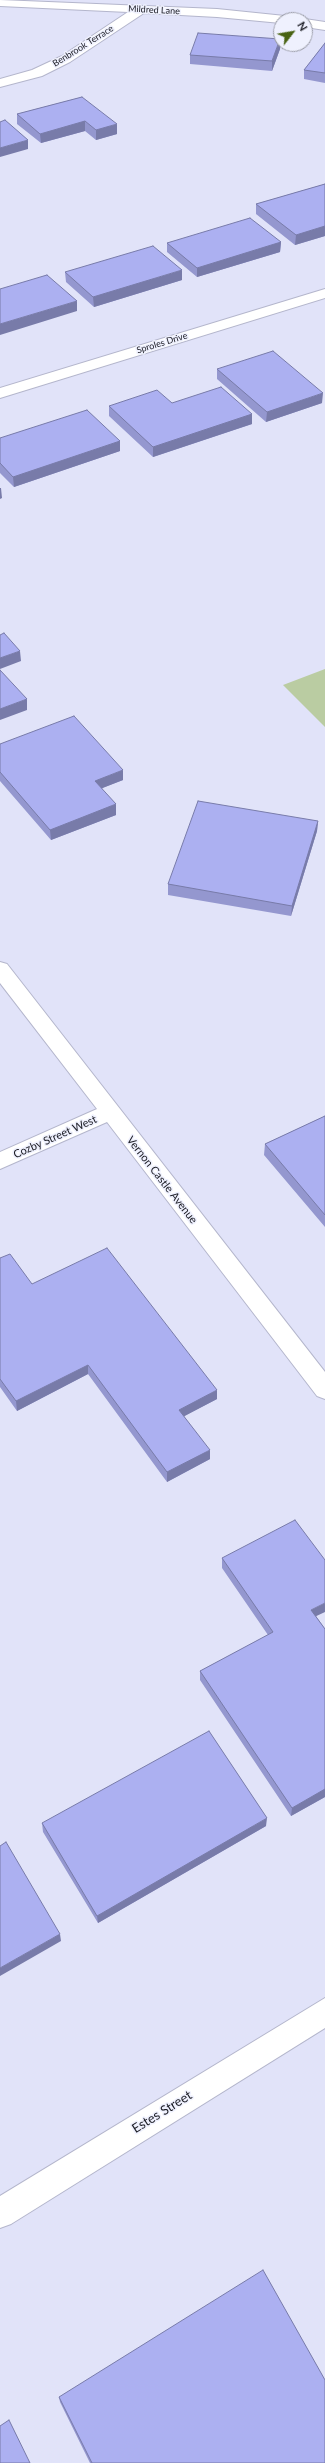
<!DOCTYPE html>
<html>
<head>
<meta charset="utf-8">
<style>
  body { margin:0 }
  #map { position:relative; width:325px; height:2463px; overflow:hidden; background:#e1e3f9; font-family:Lato,sans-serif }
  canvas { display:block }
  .north { position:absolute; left:273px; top:12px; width:40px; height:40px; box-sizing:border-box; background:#eff1fe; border:1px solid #999ba6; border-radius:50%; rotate:59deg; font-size:11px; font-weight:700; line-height:16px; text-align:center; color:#191a22 }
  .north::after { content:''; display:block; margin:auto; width:14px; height:18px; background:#486212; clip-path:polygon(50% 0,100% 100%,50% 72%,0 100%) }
</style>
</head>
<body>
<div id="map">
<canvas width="325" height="2463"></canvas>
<div class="north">N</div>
</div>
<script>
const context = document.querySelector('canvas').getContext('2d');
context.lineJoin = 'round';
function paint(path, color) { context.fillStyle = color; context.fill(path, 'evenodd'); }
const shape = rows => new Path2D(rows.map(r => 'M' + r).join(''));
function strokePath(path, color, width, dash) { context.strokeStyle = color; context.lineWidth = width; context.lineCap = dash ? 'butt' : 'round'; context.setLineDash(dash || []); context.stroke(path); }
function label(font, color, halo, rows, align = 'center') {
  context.font = font + ' Lato,sans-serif'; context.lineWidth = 3; context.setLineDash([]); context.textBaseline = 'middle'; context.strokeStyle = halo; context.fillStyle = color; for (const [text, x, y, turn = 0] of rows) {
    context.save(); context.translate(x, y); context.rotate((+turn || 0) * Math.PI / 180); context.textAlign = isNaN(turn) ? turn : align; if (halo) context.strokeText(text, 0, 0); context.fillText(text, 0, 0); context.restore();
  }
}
paint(shape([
  [325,669,325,727,283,685]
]), '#bacca2');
const minor = shape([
  [0,0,217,9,285,16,291,20,281,20,281,23,217,17,144,13,70,62,42,76,0,87,0,79,32,70,62,56,128,12,0,6,0,0],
  [305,19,325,22,325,30,305,27,305,20,302,20,305,19],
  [0,962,7,964,325,1372,325,1399,317,1396,107,1122,0,1169,0,1152,97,1109,0,983,0,962],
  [325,1998,325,2028,11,2224,0,2228,0,2196,325,1998]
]);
const tertiary = shape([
  [325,289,325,298,0,398,0,388,325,289]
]);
strokePath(minor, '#b4b6cc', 2);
strokePath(tertiary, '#b4b6cc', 2);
paint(minor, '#fff');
paint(tertiary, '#fff');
paint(shape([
  [325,43,325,83,304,79,304,70],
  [280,49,272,71,190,64,190,55],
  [82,97,117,134,96,140,85,131,41,143,17,124,17,114],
  [325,184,325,236,295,245,256,214,256,204],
  [281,242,280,252,197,277,167,252,167,243],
  [65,272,182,280,94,307,66,282],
  [217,369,322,403,266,422,217,379],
  [172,403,252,414,252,424,153,457,109,416,109,406],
  [0,438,120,441,120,451,14,487,0,473],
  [0,744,123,780,102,788,116,815,51,840,0,781],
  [318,821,317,831,291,916,168,895,168,884],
  [325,1116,325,1227,264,1155,265,1144],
  [0,1258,32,1284,217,1399,184,1416,210,1459,167,1482,88,1374,17,1411,0,1387],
  [222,1558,316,1616,325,1629,325,1797,291,1816,200,1680,200,1671,268,1635,222,1568],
  [42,1823,266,1826,98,1923,43,1832],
  [59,2397,325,2463,90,2463,60,2402]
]), '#9497cf');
paint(shape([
  [280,39,280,49,272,71,272,61],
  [85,121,85,131,41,143,40,134],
  [117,124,117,134,96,140,96,130],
  [28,140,28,149,0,157,0,148],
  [325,226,325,236,295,245,296,235],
  [281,242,280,252,197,277,197,268],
  [182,270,182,280,94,307,93,297],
  [77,301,77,311,0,335,0,324],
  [323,393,322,403,266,422,267,412],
  [252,414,252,424,153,457,153,447],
  [120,441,120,451,14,487,13,477],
  [0,488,1,488,2,498,0,499],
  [20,651,21,661,0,669,0,658],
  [27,699,27,710,0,720,0,709],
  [123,770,123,780,95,791,95,781],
  [116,804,116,815,51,840,50,830],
  [318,821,317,831,291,916,292,906],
  [88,1365,88,1374,17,1411,16,1401],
  [217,1390,217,1399,179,1419,179,1410],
  [210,1450,210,1459,167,1482,167,1472],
  [325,1603,325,1612,310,1619,311,1610],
  [325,1789,325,1797,291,1816,292,1808],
  [267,1818,266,1826,98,1923,97,1916],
  [60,1934,61,1941,0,1976,0,1968]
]), '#787ba9');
const building = shape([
  [198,33,280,39,272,61,190,55,198,33],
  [325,43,325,73,304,70,325,43],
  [82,97,117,124,96,130,85,121,40,134,17,114,82,97],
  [5,120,28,140,0,148,0,122,5,120],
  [325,184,325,226,296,235,256,204,325,184],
  [250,218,281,242,197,268,167,243,250,218],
  [153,246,182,270,93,297,65,272,153,246],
  [47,275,77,301,0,324,0,289,47,275],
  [273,351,323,393,267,412,217,369,273,351],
  [221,387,252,414,153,447,109,406,157,390,172,403,221,387],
  [87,410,120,441,13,477,0,463,0,438,87,410],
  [4,633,20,651,0,658,0,635,4,633],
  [0,670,27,699,0,709,0,670],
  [74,716,123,770,95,781,116,804,50,830,0,772,0,744,74,716],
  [198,801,318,821,292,906,168,884,198,801],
  [325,1116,325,1215,265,1144,325,1116],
  [107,1248,217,1390,179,1410,210,1450,167,1472,88,1365,16,1401,0,1379,0,1258,10,1254,32,1284,107,1248],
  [295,1520,325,1560,325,1603,311,1610,325,1629,325,1789,292,1808,200,1671,273,1632,222,1558,295,1520],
  [209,1731,267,1818,97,1916,42,1823,209,1731],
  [6,1842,60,1934,0,1968,0,1846,6,1842],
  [263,2270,325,2380,325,2463,92,2463,59,2397,263,2270],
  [9,2420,30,2463,0,2463,0,2426,9,2420]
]);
paint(building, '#acb0f1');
strokePath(building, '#787ba9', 1);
label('9px', '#191a22', '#eff1fe', [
  ["Mildred Lane",154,10,3],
  ["Benbrook Terrace",83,46,-32],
  ["Sproles Drive",162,343,-17]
]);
label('11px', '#191a22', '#eff1fe', [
  ["Cozby Street West",55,1137,-24],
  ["Vernon Castle Avenue",162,1180,52]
]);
label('13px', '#191a22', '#eff1fe', [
  ["Estes Street",162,2112,-32]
]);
</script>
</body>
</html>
